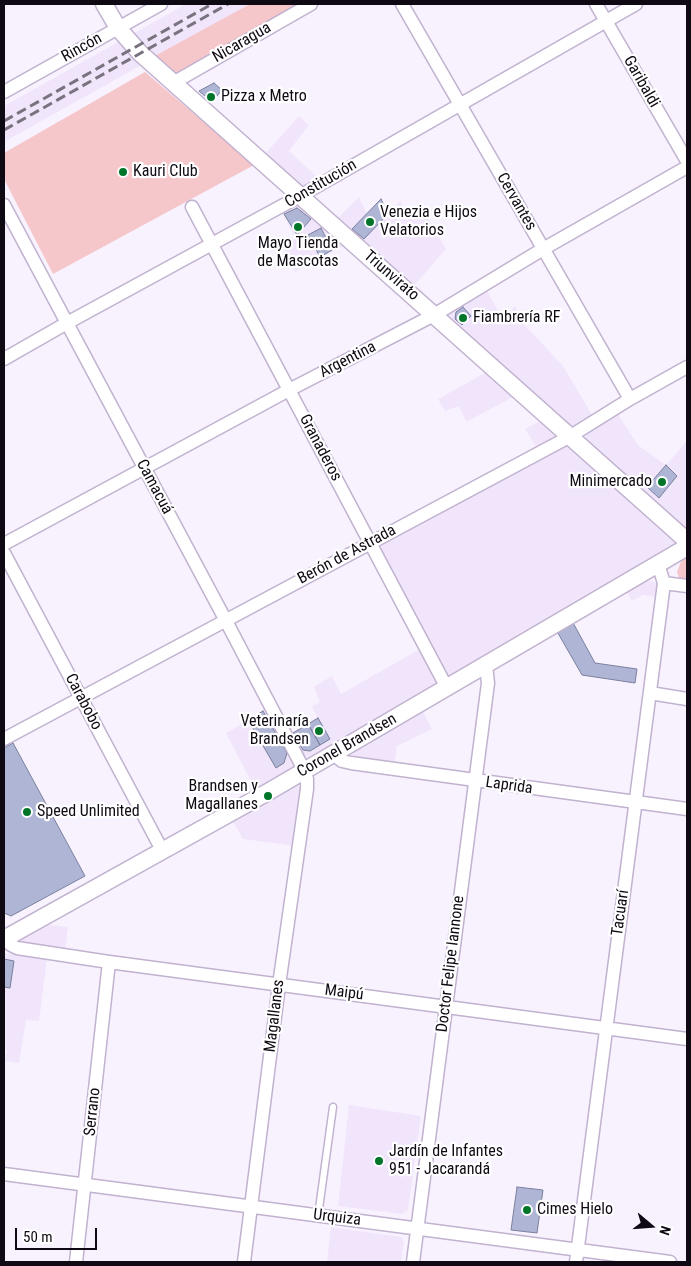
<!DOCTYPE html>
<html>
<head>
<meta charset="utf-8">
<style>
  body { margin:0 }
  #map { position:relative; width:691px; height:1266px; overflow:hidden; background:#f8f2ff; font-family:"Roboto Condensed",sans-serif }
  canvas { display:block }
  .frame { position:absolute; inset:0; border:5px solid #0f0913; pointer-events:none }
  .north { position:absolute; left:626px; top:1201px; width:50px; height:50px; -webkit-text-stroke:4px #fff; paint-order:stroke; rotate:108deg; font-size:14px; font-weight:700; line-height:20px; text-align:center; color:#0f0913 }
  .north::after { content:''; display:block; margin:auto; width:18px; height:22px; background:#0f0913; clip-path:polygon(50% 0,100% 100%,50% 72%,0 100%) }
  .scale { position:absolute; left:15px; top:1228px; width:82px; height:22px; box-sizing:border-box; border:2px solid #0f0913; border-top:0; padding-left:6px; font-size:15px; line-height:18px; white-space:nowrap; color:#0f0913; -webkit-text-stroke:4px #fff; paint-order:stroke }
</style>
</head>
<body>
<div id="map">
<canvas width="691" height="1266"></canvas>
<div class="frame"></div>
<div class="north">N</div>
<div class="scale">50 m</div>
</div>
<script>
const context = document.querySelector('canvas').getContext('2d');
context.lineJoin = 'round';
function paint(path, color) { context.fillStyle = color; context.fill(path, 'evenodd'); }
const shape = rows => new Path2D(rows.map(r => 'M' + r).join(''));
function strokePath(path, color, width, dash) { context.strokeStyle = color; context.lineWidth = width; context.lineCap = dash ? 'butt' : 'round'; context.setLineDash(dash || []); context.stroke(path); }
function label(font, color, halo, rows, align = 'center') {
  context.font = font + ' "Roboto Condensed",sans-serif'; context.lineWidth = 4.5; context.setLineDash([]); context.textBaseline = 'middle'; context.strokeStyle = halo; context.fillStyle = color; for (const [text, x, y, turn = 0] of rows) {
    context.save(); context.translate(x, y); context.rotate((+turn || 0) * Math.PI / 180); context.textAlign = isNaN(turn) ? turn : align; if (halo) context.strokeText(text, 0, 0); context.fillText(text, 0, 0); context.restore();
  }
}
paint(shape([
  [186,4,250,4,4,142,4,106],
  [299,116,309,125,289,151,320,180,301,188,263,156],
  [359,197,367,214,381,199,388,214,400,201,408,216,420,203,446,249,412,288,335,221],
  [298,204,347,244,295,272,284,252,295,238,282,212],
  [486,289,503,320,515,306,523,323,563,366,594,418,572,428,447,318,448,312],
  [490,370,517,395,466,422,459,406,445,411,438,399],
  [617,413,638,445,666,465,687,441,687,534,585,439,588,431],
  [544,419,556,434,555,438,537,448,525,429],
  [566,443,675,538,675,548,457,676,450,676,443,672,382,554,381,549,382,545,385,541],
  [646,581,652,581,657,584,658,597,643,595,632,601,626,591],
  [420,649,436,679,436,686,312,758,304,756,291,733,318,718,312,707,320,702,314,687,332,676,341,694],
  [267,710,294,764,291,771,256,791,226,733],
  [422,710,432,729,397,746,394,766,353,758,354,750],
  [296,784,303,790,296,846,243,839,231,818],
  [47,921,50,925,68,927,65,951,17,944,17,936],
  [4,953,47,959,39,1021,26,1020,19,1063,5,1061,7,1050,4,1049],
  [349,1105,421,1116,408,1210,402,1214,338,1206],
  [331,1227,401,1237,404,1241,401,1262,327,1262]
]), '#f1e5fc');
paint(shape([
  [250,4,305,4,176,78,153,57],
  [145,72,254,165,53,274,4,179,4,153],
  [687,555,687,581,679,578,677,572,682,559]
]), '#f5c6ca');
const building = shape([
  [214,83,222,90,212,102,199,91,214,83],
  [381,199,388,214,364,239,352,229,381,199],
  [297,208,311,219,297,235,284,214,297,208],
  [321,228,332,250,320,257,308,235,321,228],
  [463,307,471,316,462,325,455,319,456,312,463,307],
  [666,465,677,476,659,498,647,487,666,465],
  [571,619,595,663,637,669,635,683,582,675,555,628,571,619],
  [263,711,287,753,284,763,276,768,248,720,263,711],
  [318,718,330,739,320,745,308,724,318,718],
  [308,724,320,745,310,751,303,750,293,733,308,724],
  [13,743,85,876,11,916,4,913,4,748,13,743],
  [4,959,14,961,10,988,4,987,4,959],
  [517,1187,543,1190,537,1233,511,1230,517,1187]
]);
paint(building, '#afb5d4');
strokePath(building, '#7a809d', 1);
const service = shape([
  [318,1216,333,1107]
]);
const minor = shape([
  [402,4,630,399],
  [596,4,687,161],
  [173,83,311,4],
  [4,92,161,4],
  [4,205,225,619,304,770,307,779,307,789,279,985,244,1262],
  [192,207,447,688],
  [4,359,67,323,300,196,636,4],
  [4,544,289,390,434,315,543,249,687,167],
  [4,553,162,850],
  [664,583,687,586],
  [650,693,687,699],
  [4,739,569,437,630,399,687,367],
  [333,754,342,761,351,763,687,809],
  [4,939,11,945,17,948,109,962,687,1039],
  [4,1174,670,1262],
  [76,1262,109,962],
  [413,1262,488,683,486,666],
  [576,1262,664,583,658,564]
]);
const tertiary = shape([
  [104,4,118,28,140,53,687,541],
  [4,939,268,792,687,547]
]);
strokePath(service, '#c1b2cf', 9);
strokePath(minor, '#c1b2cf', 15);
strokePath(tertiary, '#c1b2cf', 19);
strokePath(service, '#fff', 6);
strokePath(minor, '#fff', 12);
strokePath(tertiary, '#fff', 16);
strokePath(shape([
  [4,121,212,4],
  [4,130,228,4]
]), '#79737f', 3, [10, 5]);
for (const [x, y, r, color] of [
  [211,97,5,"#00752a"],
  [123,172,5,"#00752a"],
  [370,222,5,"#00752a"],
  [298,227,5,"#00752a"],
  [463,318,5,"#00752a"],
  [662,482,5,"#00752a"],
  [319,731,5,"#00752a"],
  [268,796,5,"#00752a"],
  [27,812,5,"#00752a"],
  [379,1161,5,"#00752a"],
  [527,1210,5,"#00752a"]
]) { const dot = new Path2D(); dot.arc(x, y, r, 0, 2 * Math.PI); context.fillStyle = color; context.fill(dot); strokePath(dot, '#fff', 2); }
label('16px', '#0f0913', '#fff', [
  ["Nicaragua",242,43,-30],
  ["Rincón",82,48,-29],
  ["Garibaldi",641,82,60],
  ["Constitución",321,184,-30],
  ["Cervantes",516,202,60],
  ["Triunvirato",391,276,41],
  ["Argentina",348,360,-27],
  ["Granaderos",320,448,62],
  ["Camacuá",154,487,62],
  ["Berón de Astrada",347,555,-28],
  ["Carabobo",83,702,62],
  ["Coronel Brandsen",347,746,-30],
  ["Laprida",509,786,8],
  ["Tacuarí",621,913,-82],
  ["Doctor Felipe Iannone",451,964,-83],
  ["Maipú",344,993,7],
  ["Magallanes",275,1016,-83],
  ["Serrano",93,1112,-84],
  ["Urquiza",337,1218,7]
]);
label('16px', '#0f0913', '#fff', [
  ["Pizza x Metro",221,97],
  ["Kauri Club",133,172],
  ["Venezia e Hijos",380,213],
  ["Velatorios",380,231],
  ["Mayo Tienda",298,244,"center"],
  ["de Mascotas",298,262,"center"],
  ["Fiambrería RF",473,318],
  ["Minimercado",652,482,"right"],
  ["Veterinaría",309,722,"right"],
  ["Brandsen",309,740,"right"],
  ["Brandsen y",258,787,"right"],
  ["Magallanes",258,805,"right"],
  ["Speed Unlimited",37,812],
  ["Jardín de Infantes",389,1152],
  ["951 - Jacarandá",389,1170],
  ["Cimes Hielo",537,1210]
], 'left');
</script>
</body>
</html>
